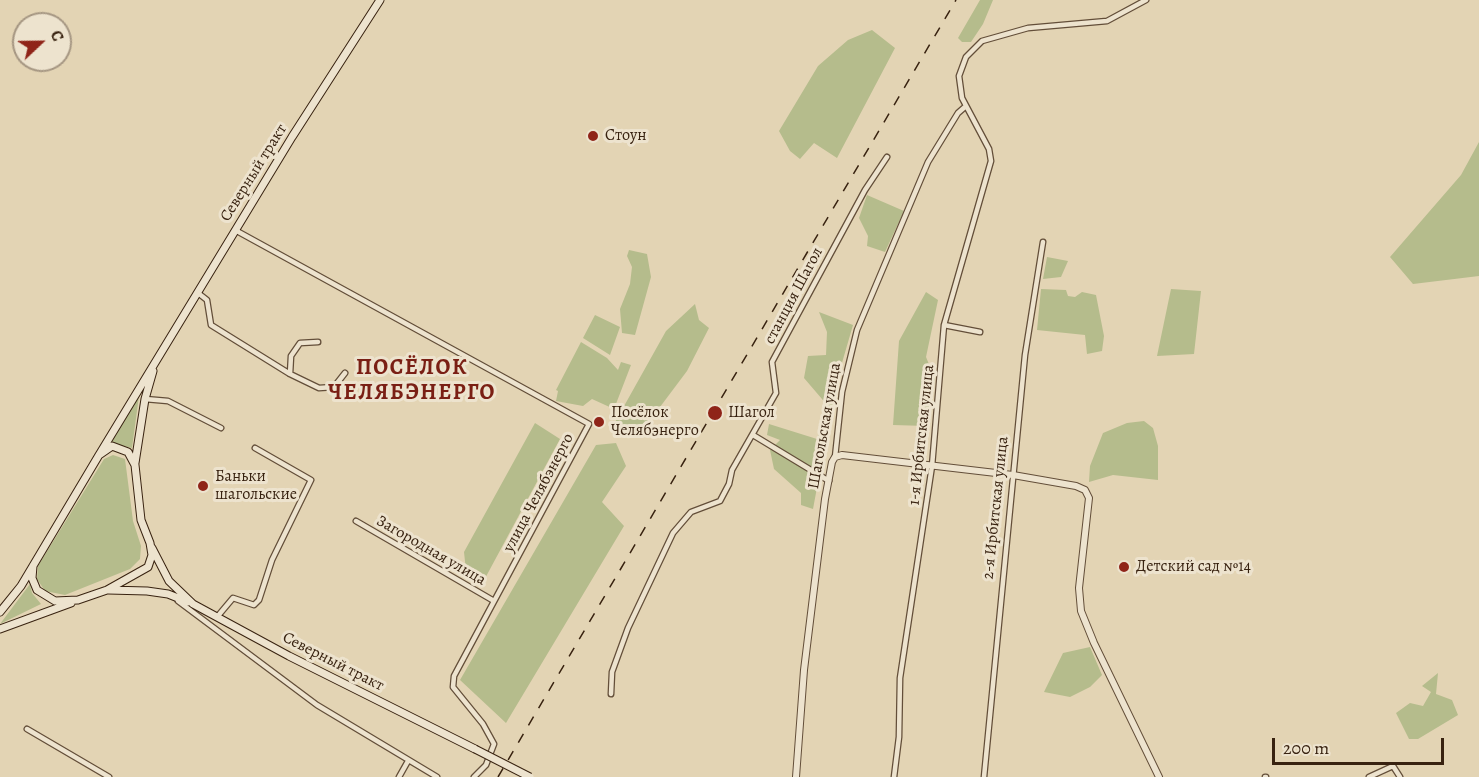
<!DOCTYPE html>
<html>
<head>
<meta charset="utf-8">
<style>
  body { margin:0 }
  #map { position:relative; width:1479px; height:777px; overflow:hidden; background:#e3d4b4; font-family:Alegreya,serif }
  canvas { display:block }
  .north { position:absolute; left:12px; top:12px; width:60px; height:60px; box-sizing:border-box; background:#ede3ce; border:2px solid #a59682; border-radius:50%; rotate:68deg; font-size:16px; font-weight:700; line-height:24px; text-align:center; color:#382210 }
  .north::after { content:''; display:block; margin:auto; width:21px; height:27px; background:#8f2418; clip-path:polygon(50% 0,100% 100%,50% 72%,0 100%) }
  .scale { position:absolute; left:1272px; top:738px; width:172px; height:27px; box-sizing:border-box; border:3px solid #382210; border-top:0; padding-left:8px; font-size:18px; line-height:21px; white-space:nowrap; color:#382210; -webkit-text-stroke:4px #ede3ce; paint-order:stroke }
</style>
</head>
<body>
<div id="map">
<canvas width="1479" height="777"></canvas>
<div class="north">С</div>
<div class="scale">200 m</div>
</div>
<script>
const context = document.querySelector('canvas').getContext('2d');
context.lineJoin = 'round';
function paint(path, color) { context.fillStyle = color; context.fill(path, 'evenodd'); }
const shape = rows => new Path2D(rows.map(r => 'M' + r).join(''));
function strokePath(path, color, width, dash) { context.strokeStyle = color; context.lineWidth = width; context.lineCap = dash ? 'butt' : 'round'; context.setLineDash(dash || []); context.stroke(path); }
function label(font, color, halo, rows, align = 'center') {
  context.font = font + ' Alegreya,serif'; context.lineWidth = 6; context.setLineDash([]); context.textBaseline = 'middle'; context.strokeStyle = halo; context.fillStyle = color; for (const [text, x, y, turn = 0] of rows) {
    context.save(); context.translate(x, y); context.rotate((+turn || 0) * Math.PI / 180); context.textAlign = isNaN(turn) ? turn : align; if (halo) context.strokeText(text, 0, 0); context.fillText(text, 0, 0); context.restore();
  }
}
paint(shape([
  [980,0,993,0,983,24,971,42,962,42,958,38],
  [872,30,895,48,837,158,814,143,800,159,790,151,779,131,818,66,848,40],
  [1479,142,1479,276,1413,284,1390,257,1461,175],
  [867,195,904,211,885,252,867,246,868,236,859,218],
  [629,250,647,254,651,277,635,335,622,333,620,309,630,284,632,267,627,256],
  [1047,257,1068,261,1061,277,1043,279],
  [1041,289,1066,290,1068,296,1075,297,1082,292,1096,295,1104,336,1102,351,1087,354,1085,335,1037,330],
  [1171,289,1201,291,1194,354,1157,356],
  [926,292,938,300,926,357,935,379,927,426,893,425,899,341],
  [695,304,699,320,709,328,687,371,642,431,614,424,666,331],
  [819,312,853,325,837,380,813,509,801,505,801,493,774,469,770,450,780,440,767,435,769,424,817,439,828,406,804,378,808,356,826,355,827,332],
  [595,315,620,327,610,355,583,338],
  [581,342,607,358,618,370,621,362,631,365,614,409,592,399,583,406,556,401,558,391,556,390],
  [139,396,132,448,111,443],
  [1144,421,1153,428,1158,446,1158,480,1113,475,1089,482,1090,466,1103,433,1127,423],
  [535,423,560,439,482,584,466,571,464,552],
  [616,443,626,466,602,502,624,526,506,723,460,680,596,445],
  [113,455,125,459,133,521,141,546,140,559,130,569,65,595,45,591,37,579,38,566,104,459],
  [30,584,32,593,41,604,0,624],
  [1090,647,1102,675,1090,687,1070,697,1044,692,1063,653],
  [1438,673,1436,694,1452,700,1458,715,1418,739,1409,739,1396,713,1410,703,1423,706,1431,692,1422,686]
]), '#b5bc8c');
const minor = shape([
  [235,230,589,424,454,676,453,687,483,724,494,744,486,765,474,777],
  [198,293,207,300,211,325,290,374,319,388,334,387,345,373],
  [944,325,980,332],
  [290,374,291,356,300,343,318,342],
  [145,399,168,401,221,428],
  [753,435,829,481],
  [835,457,842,392,857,330,928,162,958,113,966,106],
  [356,521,494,601],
  [178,601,317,705,437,777],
  [217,617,233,598,254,605,259,600,272,560,311,480,255,448],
  [611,694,612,672,628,628,673,533,691,512,720,501,729,484,732,470,776,393,772,362,865,190,887,157],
  [27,729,109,777],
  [399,777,408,761],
  [894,777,899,737,900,678,932,466,944,325,991,161,989,149,962,98,959,76,966,57,982,41,1028,28,1107,21,1146,0],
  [984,777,1025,355,1043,242],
  [1265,777,1266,777],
  [1369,777,1393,766,1400,777]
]);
const tertiary = shape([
  [796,777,804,670,825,499,832,462,835,457,842,455,1013,475,1076,486,1085,490,1089,498,1079,588,1081,611,1094,643,1159,777]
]);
const secondary = shape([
  [99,455,292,137,380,0],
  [135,463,145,399,153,371],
  [152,548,169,581,193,604,289,656,475,749],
  [108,590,147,591,168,594,188,602],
  [0,612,21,586,99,455,112,446,128,452,135,465,141,520,150,543,152,555,148,567,107,590,78,600,55,601,37,590,32,578,33,566],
  [0,629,71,603]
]);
strokePath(minor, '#634e39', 7);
strokePath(tertiary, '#634e39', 8);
strokePath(secondary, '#382210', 9);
strokePath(minor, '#ede3ce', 4.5);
strokePath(tertiary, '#ede3ce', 6);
strokePath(secondary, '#ede3ce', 7);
strokePath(shape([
  [498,777,956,0]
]), '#382210', 1.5, [10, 10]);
const secondaryBridge = shape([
  [475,749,530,777]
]);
strokePath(secondaryBridge, '#382210', 9, []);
strokePath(secondaryBridge, '#ede3ce', 7);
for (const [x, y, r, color] of [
  [593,136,6,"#8f2418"],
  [715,413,8,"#8f2418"],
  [599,422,6,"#8f2418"],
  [203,486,6,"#8f2418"],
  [1124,567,6,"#8f2418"]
]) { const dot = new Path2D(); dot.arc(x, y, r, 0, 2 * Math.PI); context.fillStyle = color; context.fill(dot); strokePath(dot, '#ede3ce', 2); }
label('16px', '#382210', '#ede3ce', [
  ["Стоун",605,136],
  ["Посёлок",611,413],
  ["Челябэнерго",611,431],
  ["Шагол",728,413],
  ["Баньки",215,477],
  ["шагольские",215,495],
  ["Детский сад №14",1136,567]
], 'left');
label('16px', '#382210', '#ede3ce', [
  ["Северный тракт",254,173,-58],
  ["станция Шагол",794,296,-62],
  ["Шагольская улица",825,426,-80],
  ["1-я Ирбитская улица",922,435,-84],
  ["улица Челябэнерго",539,493,-62],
  ["2-я Ирбитская улица",996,508,-84],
  ["Загородная улица",431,551,30],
  ["Северный тракт",333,662,27]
]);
context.letterSpacing = '1.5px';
label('bold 22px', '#7a1f14', '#ede3ce', [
  ["ПОСЁЛОК",412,369],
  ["ЧЕЛЯБЭНЕРГО",412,394]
]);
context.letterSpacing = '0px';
</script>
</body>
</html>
